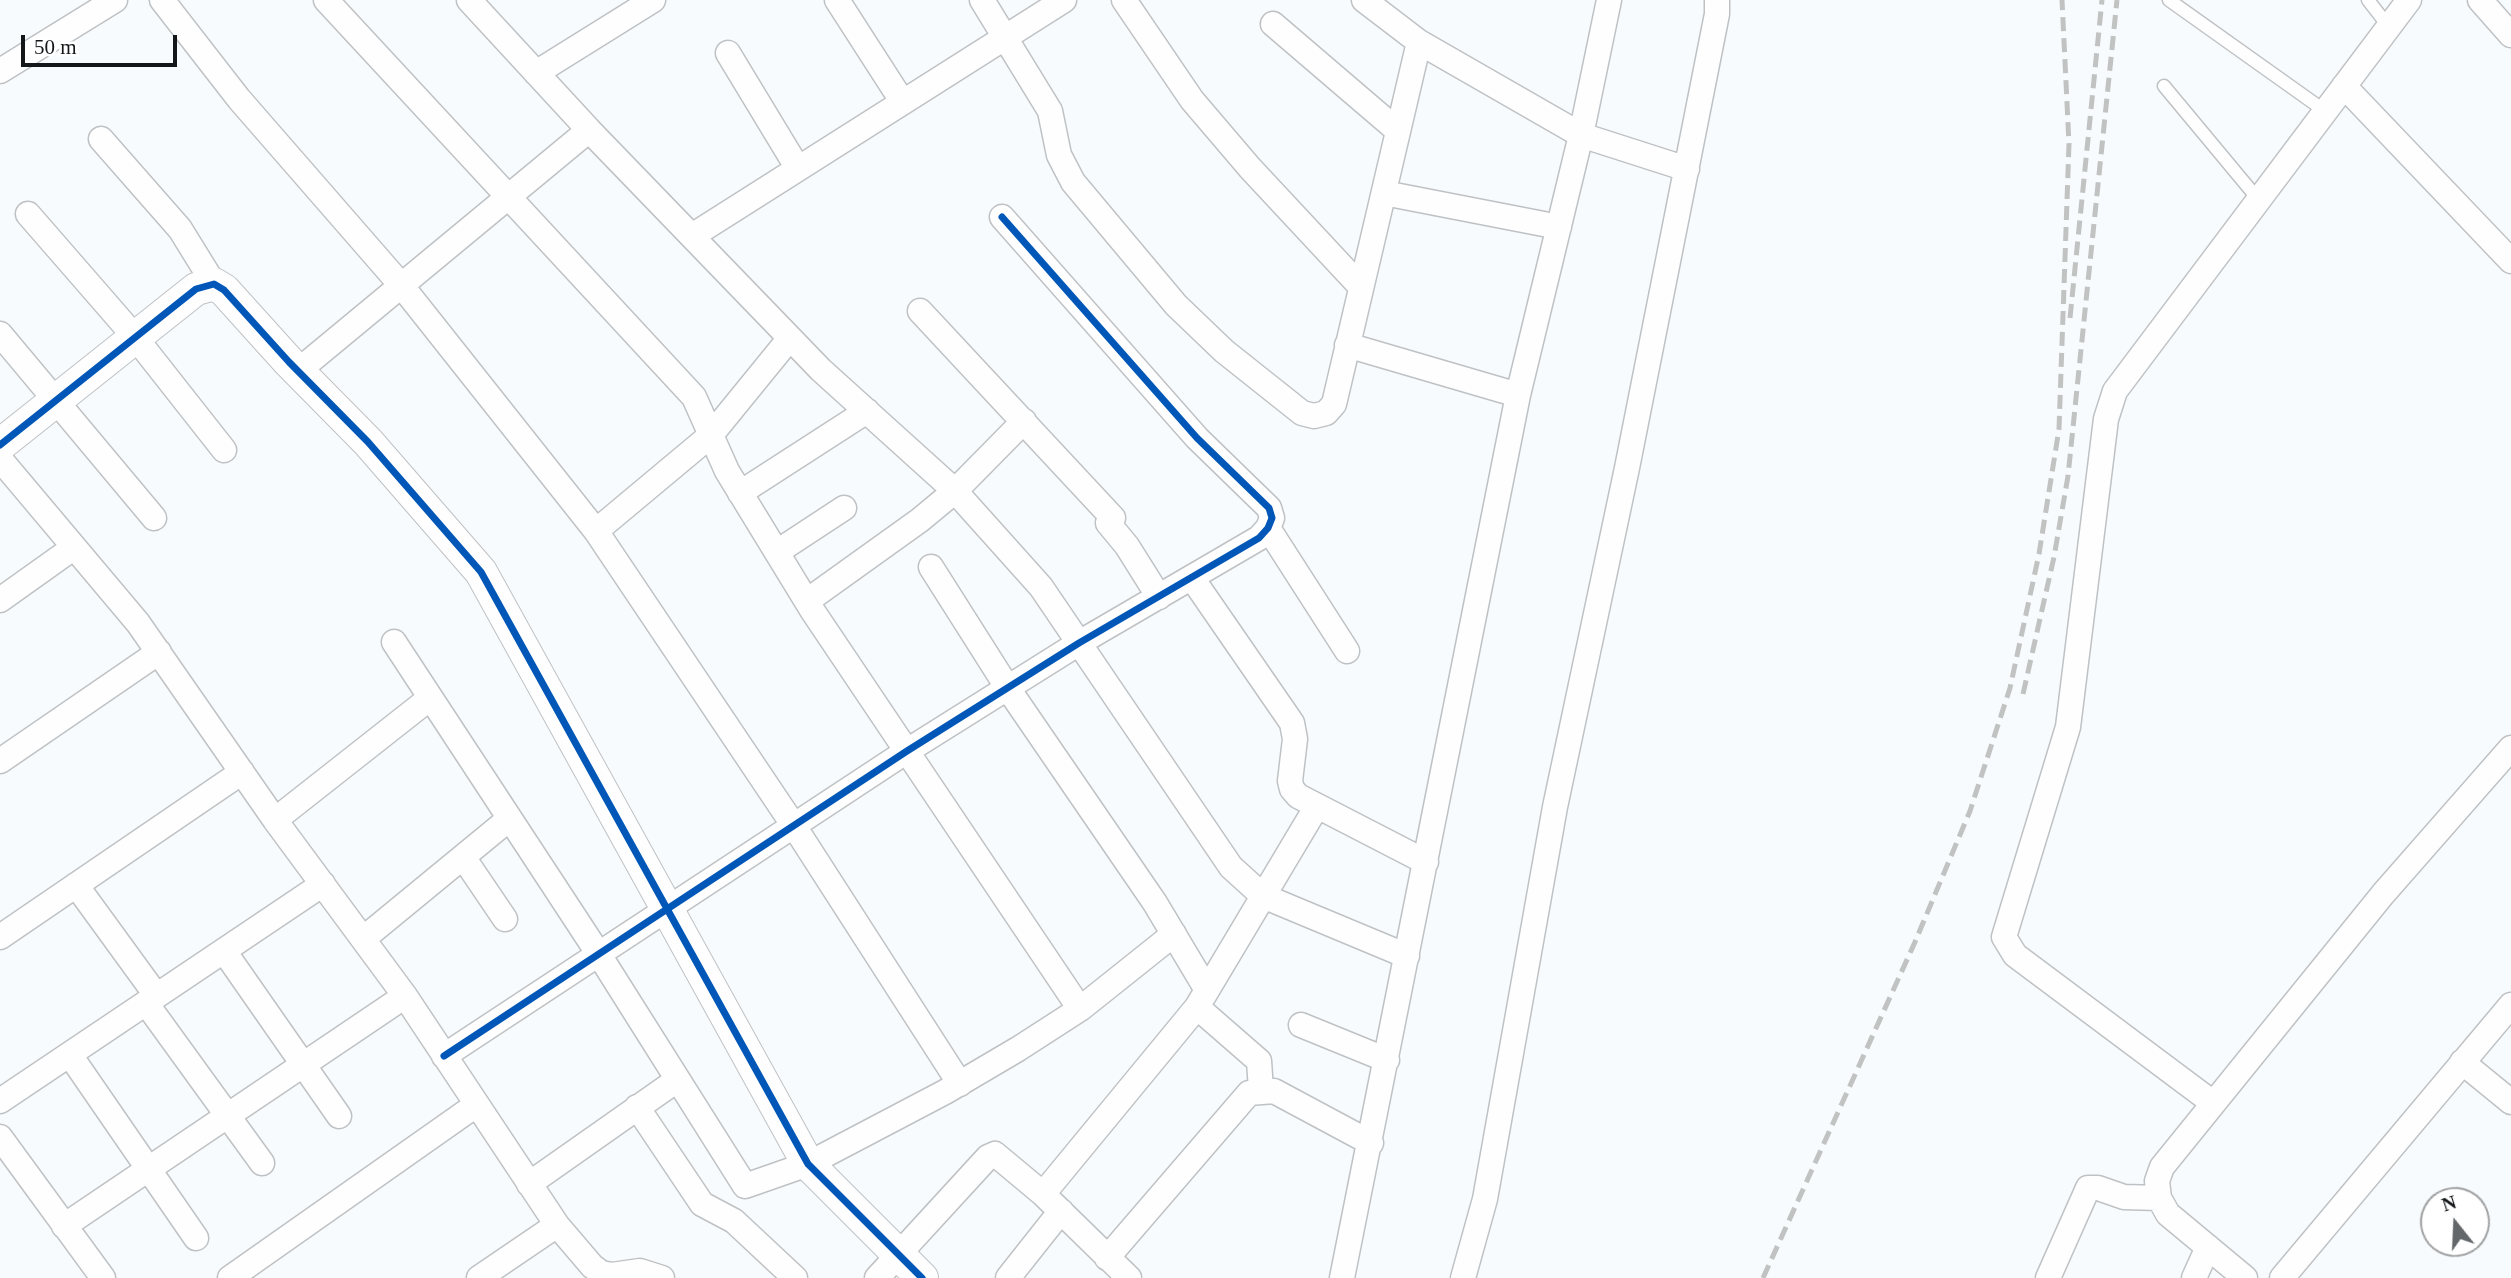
<!DOCTYPE html>
<html>
<head>
<meta charset="utf-8">
<style>
  body { margin:0 }
  #map { position:relative; width:2511px; height:1278px; overflow:hidden; background:#f8fbfd; font-family:Georgia,serif }
  canvas { display:block }
  .north { position:absolute; left:2420px; top:1187px; width:70px; height:70px; box-sizing:border-box; background:#fff; border:2px solid #a1a2a3; border-radius:50%; rotate:342deg; font-size:19px; font-weight:700; line-height:28px; text-align:center; color:#131719 }
  .north::after { content:''; display:block; margin:auto; width:24px; height:32px; background:#636769; clip-path:polygon(50% 0,100% 100%,50% 72%,0 100%) }
  .scale { position:absolute; left:21px; top:35px; width:156px; height:32px; box-sizing:border-box; border:4px solid #131719; border-top:0; padding-left:9px; font-size:21px; line-height:24px; white-space:nowrap; color:#131719; -webkit-text-stroke:5px #fff; paint-order:stroke }
</style>
</head>
<body>
<div id="map">
<canvas width="2511" height="1278"></canvas>
<div class="north">N</div>
<div class="scale">50 m</div>
</div>
<script>
const context = document.querySelector('canvas').getContext('2d');
context.lineJoin = 'round';
const shape = rows => new Path2D(rows.map(r => 'M' + r).join(''));
function strokePath(path, color, width, dash) { context.strokeStyle = color; context.lineWidth = width; context.lineCap = dash ? 'butt' : 'round'; context.setLineDash(dash || []); context.stroke(path); }
const service = shape([
  [2169,0,2325,111],
  [2368,0,2389,27],
  [2164,86,2258,199]
]);
const minor = shape([
  [162,0,239,99,401,285,596,531,794,826,960,1084],
  [326,0,694,397,727,471,812,610,1080,1009],
  [469,0,589,130,821,370,955,491,1041,587,1231,867,1263,896,1407,956],
  [837,0,902,101],
  [982,0,1050,111,1059,155,1073,182,1176,305,1224,351,1302,413,1314,416,1326,413,1334,404,1419,42],
  [1124,0,1192,100,1250,168,1361,287],
  [1364,0,1419,42,1581,135,1687,169],
  [2480,0,2511,35],
  [1273,24,1398,131],
  [728,53,797,167],
  [0,71,115,0],
  [536,73,653,0],
  [2344,86,2511,261],
  [101,139,180,229,214,284],
  [1384,193,1559,227],
  [28,214,135,337,224,450],
  [692,236,1064,0],
  [920,311,1113,518],
  [0,334,154,518],
  [1347,345,1518,395],
  [298,371,589,130],
  [0,459,138,623,275,820,405,996,557,1225,592,1266,601,1273,612,1275,640,1271,662,1278],
  [740,493,867,411],
  [1108,523,1127,546,1159,597],
  [1268,528,1347,651],
  [596,531,711,435,790,338],
  [777,552,844,508],
  [931,567,1009,690,1155,903,1207,990],
  [1192,578,1292,723,1295,739,1290,781,1292,789,1298,796,1426,862],
  [0,600,73,548],
  [807,601,920,520,955,491,1024,421],
  [394,642,598,953,745,1186,808,1164,945,1092,1018,1049,1080,1009,1174,934],
  [0,761,159,652],
  [275,820,430,698],
  [463,857,505,919],
  [76,885,156,995],
  [0,937,242,772],
  [363,939,509,819],
  [224,951,339,1116],
  [146,1003,262,1163],
  [1197,1007,1259,1061,1261,1090],
  [1301,1025,1387,1060],
  [70,1055,196,1238],
  [444,1056,907,751,1079,643,1259,538,1268,528,1272,518,1269,508,1197,438,1002,217],
  [2462,1062,2511,1102],
  [0,1101,323,884],
  [2213,1103,2015,955,2004,937,2068,727,2106,419,2115,391,2409,0],
  [637,1107,702,1204,734,1221,795,1278],
  [0,1137,103,1278],
  [529,1184,677,1080],
  [1043,1194,1197,1007,1317,806],
  [64,1226,405,996],
  [1107,1258,1249,1093,1274,1091,1371,1143],
  [230,1278,476,1105],
  [479,1278,557,1225],
  [877,1278,988,1157,995,1154,1043,1194,1129,1278],
  [1008,1278,1061,1211],
  [1342,1278,1518,395,1581,135,1609,0],
  [1463,1278,1485,1199,1555,807,1627,468,1717,14,1717,0],
  [2048,1278,2088,1188,2098,1188,2124,1197,2159,1198],
  [2194,1278,2208,1247],
  [2245,1278,2168,1214,2159,1198,2157,1181,2162,1167,2383,894,2511,748],
  [2282,1278,2511,1005]
]);
const tertiary = shape([
  [0,445,196,289,214,284,224,290,289,362,368,442,481,572,808,1164,922,1278]
]);
strokePath(service, '#bfc2c4', 15);
strokePath(minor, '#bfc2c4', 27);
strokePath(tertiary, '#bfc2c4', 34);
strokePath(service, '#fefeff', 12);
strokePath(minor, '#fefeff', 24);
strokePath(tertiary, '#fefeff', 32);
strokePath(shape([
  [2070,318,2102,0],
  [2023,694,2054,557,2068,476,2117,0],
  [1763,1278,1915,942,1970,811,2010,688,2039,554,2059,429,2069,144,2062,0]
]), '#c1c2c2', 5, [14, 7]);
strokePath(shape([
  [0,445,196,289,214,284,224,290,289,362,368,442,481,572,808,1164,922,1278],
  [444,1056,907,751,1079,643,1259,538,1268,528,1272,518,1269,508,1197,438,1002,217]
]), '#0057b8', 7);
</script>
</body>
</html>
